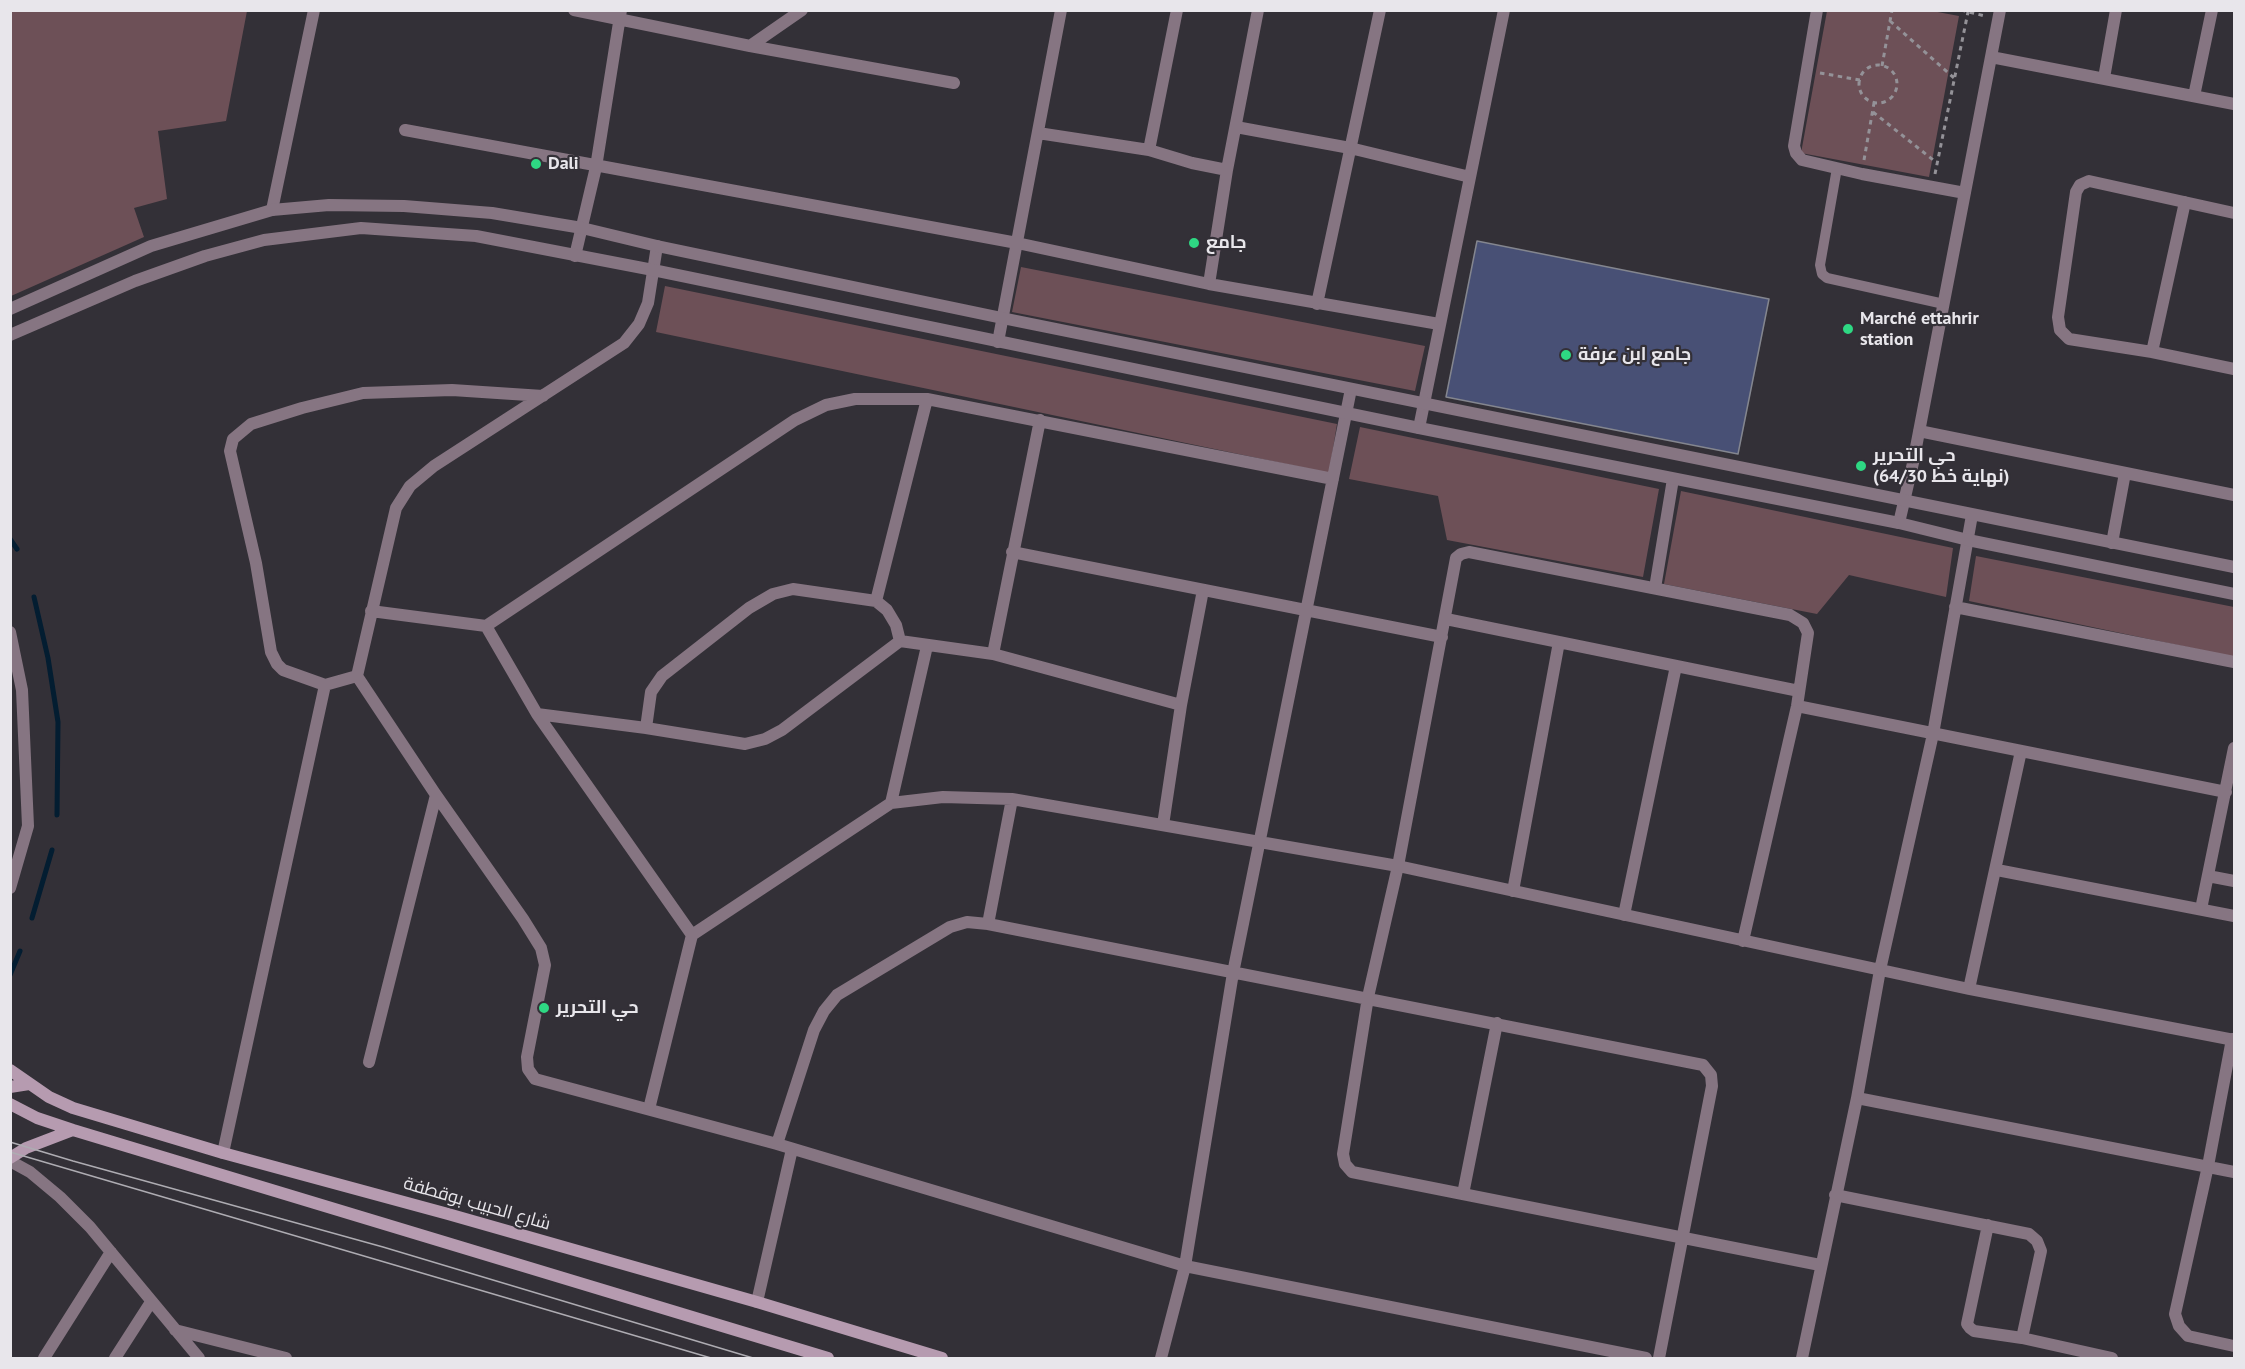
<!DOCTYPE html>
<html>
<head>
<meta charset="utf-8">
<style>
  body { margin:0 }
  #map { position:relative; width:2245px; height:1369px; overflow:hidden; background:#333037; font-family:"PT Sans",sans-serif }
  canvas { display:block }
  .frame { position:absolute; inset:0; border:12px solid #e8e6eb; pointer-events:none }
</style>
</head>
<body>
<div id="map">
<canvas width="2245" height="1369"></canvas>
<div class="frame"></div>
</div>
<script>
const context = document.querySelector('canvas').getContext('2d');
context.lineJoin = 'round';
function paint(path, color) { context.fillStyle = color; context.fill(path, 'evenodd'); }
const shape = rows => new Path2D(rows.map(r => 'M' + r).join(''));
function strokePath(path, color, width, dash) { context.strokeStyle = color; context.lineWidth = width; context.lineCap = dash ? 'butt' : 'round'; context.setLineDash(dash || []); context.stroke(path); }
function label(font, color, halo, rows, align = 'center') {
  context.font = font + ' "PT Sans",Cairo,sans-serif'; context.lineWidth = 4.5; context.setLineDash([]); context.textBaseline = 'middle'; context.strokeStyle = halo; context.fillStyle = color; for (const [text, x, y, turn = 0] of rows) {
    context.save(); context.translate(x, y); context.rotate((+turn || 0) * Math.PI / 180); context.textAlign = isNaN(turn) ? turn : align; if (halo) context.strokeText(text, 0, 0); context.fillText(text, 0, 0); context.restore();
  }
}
paint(shape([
  [11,10,247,11,226,121,158,131,167,199,134,208,144,237,11,296],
  [1927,10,1959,16,1929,177,1801,153,1827,11],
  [1021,267,1425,346,1415,391,1012,312],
  [665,286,1337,424,1329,473,656,332],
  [1360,427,1659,489,1643,577,1447,540,1438,496,1349,479],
  [1681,491,1953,548,1946,597,1849,575,1817,614,1664,584],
  [1976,556,2234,607,2234,657,1969,601]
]), '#6d5057');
strokePath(shape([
  [10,539,17,549],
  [34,597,48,658,58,722,57,815],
  [32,918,52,850],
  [10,975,20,951]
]), '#031d31', 5);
const building = shape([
  [1477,241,1769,299,1738,454,1446,397,1477,241]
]);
paint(building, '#485075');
strokePath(building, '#84868f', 1.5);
strokePath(shape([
  [1961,10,1985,16],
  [1890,21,1954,78],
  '1859 84a19 19 0 1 1 38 0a19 19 0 1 1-38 0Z',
  [1882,66,1892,10],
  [1820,73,1860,80],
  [1873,112,1937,163],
  [1864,160,1874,103],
  [1935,174,1968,12]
]), '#949298', 3, [4.5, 4.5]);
strokePath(shape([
  [1837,168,1820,265,1822,274,1827,278,1944,304]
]), '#867582', 10);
strokePath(shape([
  [574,10,750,46,954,83],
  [1817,10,1794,146,1796,153,1802,160,1862,174,1965,193],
  [750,46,802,10],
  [1991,57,2234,104],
  [2104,78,2116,10],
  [2194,96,2212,10],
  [1236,127,1350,148,1470,177],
  [405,130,1017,243,1209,284,1439,324],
  [1038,133,1149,150,1192,163,1227,170,1258,10],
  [1149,150,1177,10],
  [272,210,314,10],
  [2234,213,2089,181,2080,185,2076,192,2058,317,2060,330,2069,339,2152,352,2234,369],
  [657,246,648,303,639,324,624,343,434,466,410,486,396,508,357,676,436,795,523,919,541,948,545,965,527,1057,528,1069,535,1079,777,1144,1185,1266,1646,1358],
  [575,256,596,167,621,10],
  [1209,284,1227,170],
  [1317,304,1380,10],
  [998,342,1061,10],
  [2152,352,2185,202],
  [1419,428,1504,10],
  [1919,431,2234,495],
  [1899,523,1913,463,2000,10],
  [2112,543,2125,473],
  [1012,552,1442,637],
  [1655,588,1673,479],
  [876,601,927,399],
  [1955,607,2234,662],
  [371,611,486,626,795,420,826,405,855,399,927,399,1333,479],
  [1446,619,1799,691],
  [486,626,537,714,692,935],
  [10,632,22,690,28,826,10,888],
  [993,654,1040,420],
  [357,676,325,685,283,670,277,664,271,652,256,563,230,451,233,439,251,424,302,408,363,393,452,390,543,396],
  [1797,706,2226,792],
  [537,714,646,728,745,744,765,739,782,730,900,641,993,654,1181,705],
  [646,728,651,692,662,676,749,608,773,594,793,589,876,601,887,610,896,625,900,641],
  [891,803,927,646],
  [1163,825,1181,705,1203,590],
  [1997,870,2234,916],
  [2208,876,2234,881],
  [1513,891,1559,642],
  [2201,909,2234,748],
  [1624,915,1676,666],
  [988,924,1012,799],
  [1743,941,1797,706,1808,633,1803,623,1790,615,1469,552,1461,554,1456,558,1398,866,1368,997,1343,1154,1345,1164,1352,1172,1820,1265],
  [1969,989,2021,751],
  [2232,1039,2208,1166,2175,1314,2179,1326,2188,1336,2234,1346],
  [369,1062,436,795],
  [1857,1098,2234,1172],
  [649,1109,692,935,891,803,943,797,1012,799,1398,866,1969,989,2234,1040],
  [777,1144,814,1030,824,1011,837,995,950,927,967,922,988,924,1703,1065,1711,1075,1712,1086,1659,1358],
  [223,1153,325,685],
  [10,1161,30,1172,60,1197,90,1227,199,1358],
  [1463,1194,1497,1023],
  [1835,1195,2029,1234,2037,1241,2041,1251,2022,1338],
  [1988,1225,1967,1324,1970,1328,1974,1331,2022,1338,2112,1358],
  [757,1302,792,1149],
  [175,1330,286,1358],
  [44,1358,111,1252],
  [115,1358,151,1302],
  [1161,1358,1185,1266,1233,973,1351,389],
  [1802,1358,1857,1098,1880,970,1933,734,1972,515]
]), '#867582', 12);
strokePath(shape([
  [10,309,151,246,272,210,329,205,404,206,492,213,582,228,657,246,1002,318,2234,567],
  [10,335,135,281,205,256,264,240,361,228,476,236,653,270,1419,428,1899,523,1968,540,2234,594]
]), '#867582', 12);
strokePath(shape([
  [10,1070,49,1097,73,1108,223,1153,448,1214,757,1302,942,1358],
  [10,1087,29,1084],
  [10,1104,37,1118,73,1130,828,1358],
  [10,1158,26,1148,73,1130]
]), '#b69bb0', 12);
strokePath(shape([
  [10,1142,73,1161,383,1247,753,1358],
  [10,1152,711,1358]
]), '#aeacb2', 1.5);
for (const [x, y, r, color] of [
  [536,164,6,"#2ed883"],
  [1194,243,6,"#2ed883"],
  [1848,329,6,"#2ed883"],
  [1566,355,6,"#2ed883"],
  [1861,466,6,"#2ed883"],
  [544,1008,6,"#2ed883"]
]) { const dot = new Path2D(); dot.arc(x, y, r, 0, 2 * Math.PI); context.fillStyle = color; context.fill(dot); strokePath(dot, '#333037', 2); }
label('bold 18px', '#e8e6eb', '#333037', [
  ["Dali",548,164],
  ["جامع",1206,243],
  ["Marché ettahrir",1860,319],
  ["station",1860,340],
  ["جامع ابن عرفة",1578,355],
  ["حي التحرير",1873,456],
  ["(نهاية خط 64/30)",1873,477],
  ["حي التحرير",556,1008]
], 'left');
label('18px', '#e8e6eb', '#333037', [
  ["شارع الحبيب بوقطفة",477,1204,16]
]);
</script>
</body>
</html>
